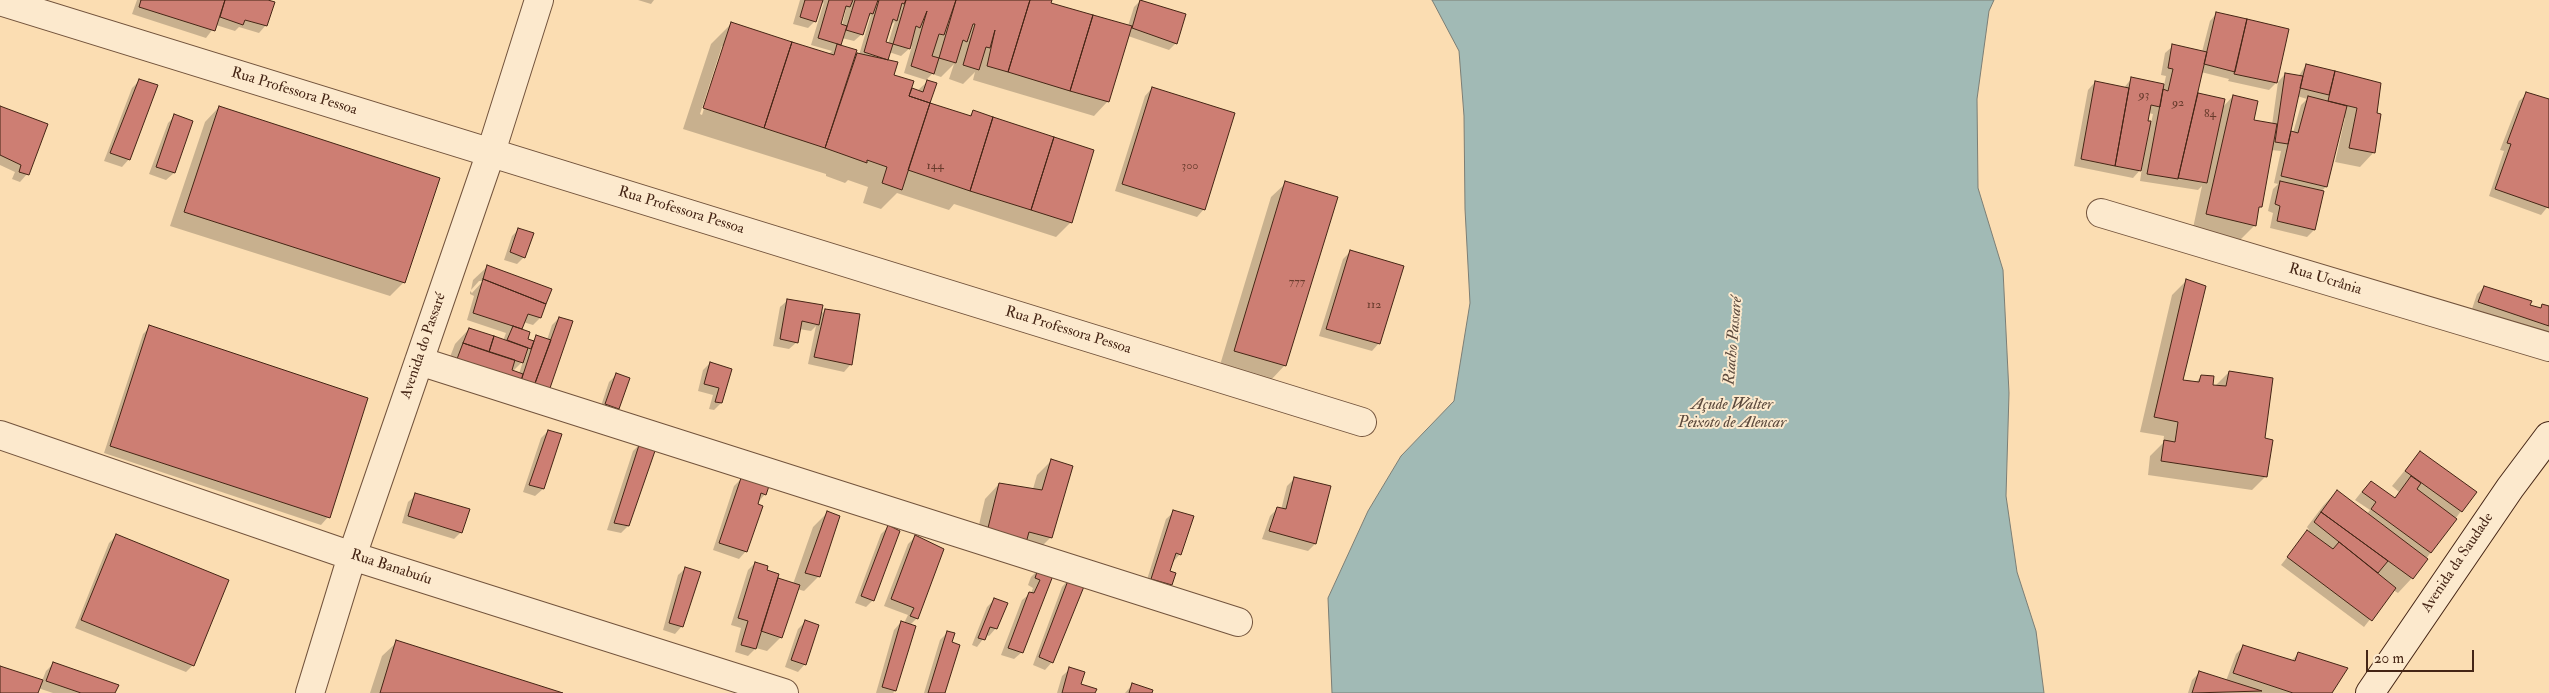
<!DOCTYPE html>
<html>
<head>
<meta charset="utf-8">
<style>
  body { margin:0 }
  #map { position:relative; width:2549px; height:693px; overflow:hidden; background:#fbddb2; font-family:"IM FELL Double Pica",serif }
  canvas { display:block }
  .scale { position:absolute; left:2366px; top:650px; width:108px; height:22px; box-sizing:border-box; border:2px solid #452515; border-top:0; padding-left:6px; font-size:15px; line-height:18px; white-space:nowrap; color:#452515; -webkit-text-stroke:4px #fce9cd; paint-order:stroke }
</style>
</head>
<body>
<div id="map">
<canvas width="2549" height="693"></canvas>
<div class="scale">20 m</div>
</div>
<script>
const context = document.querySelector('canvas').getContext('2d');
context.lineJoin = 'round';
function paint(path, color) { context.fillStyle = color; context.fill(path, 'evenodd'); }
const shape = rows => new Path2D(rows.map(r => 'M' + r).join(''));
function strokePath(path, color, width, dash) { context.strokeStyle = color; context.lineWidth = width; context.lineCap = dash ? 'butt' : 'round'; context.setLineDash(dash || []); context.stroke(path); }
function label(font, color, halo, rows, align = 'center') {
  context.font = font + ' "IM FELL Double Pica",serif'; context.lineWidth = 4; context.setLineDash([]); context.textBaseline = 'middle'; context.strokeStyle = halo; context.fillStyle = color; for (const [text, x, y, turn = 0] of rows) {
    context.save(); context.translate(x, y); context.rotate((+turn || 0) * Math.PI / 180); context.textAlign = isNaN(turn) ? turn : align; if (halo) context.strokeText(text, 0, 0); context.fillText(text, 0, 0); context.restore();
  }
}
const water = shape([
  [1432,0,1994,0,1989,11,1977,99,1978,188,2003,270,2009,393,2006,496,2017,572,2036,631,2044,693,1332,693,1328,598,1368,511,1401,456,1454,401,1470,303,1465,209,1464,116,1459,51,1432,0]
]);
paint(water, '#a1bab5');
strokePath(water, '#7c7e75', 1);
paint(shape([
  [137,0,264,0,266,25,259,33,239,27,235,31,216,25,206,38,132,14],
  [638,0,654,0,651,4],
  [800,0,1051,0,1050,3,1128,26,1134,7,1141,0,1185,15,1176,43,1169,50,1128,36,1108,101,1094,116,973,80,975,72,963,84,949,79,954,64,941,77,932,74,926,80,904,73,912,46,901,56,889,52,887,59,892,75,909,93,912,90,917,91,927,82,928,103,969,116,973,112,1093,150,1070,223,1056,237,954,204,949,210,897,193,881,209,863,203,868,187,848,180,845,183,826,176,826,174,683,129,711,44,731,24,828,55,832,51,811,45,824,2,819,7,815,21,808,28,793,24],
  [846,9,842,26,839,25,842,13],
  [951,13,953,13,950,25,948,25],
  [871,15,859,55,838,45,842,38,854,41,862,34,866,19],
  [895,21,888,44,884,43,889,27],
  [722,46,724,46,702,115,700,114],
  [2217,13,2276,83,2269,90,2228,81,2229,79,2201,72,2196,94,2223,100,2222,108,2233,96,2253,121,2272,125,2278,82,2285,74,2298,77,2306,65,2380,84,2374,152,2360,167,2335,162,2345,118,2343,117,2326,187,2320,192,2323,192,2314,230,2307,237,2270,228,2273,213,2268,211,2273,189,2278,184,2274,183,2281,151,2271,150,2255,225,2240,240,2193,228,2202,186,2198,190,2140,181,2142,168,2133,178,2074,166,2088,90,2095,82,2124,88,2131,79,2164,85,2166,76,2161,75,2165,53,2173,46,2202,52,2210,21],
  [2297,96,2307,99,2301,105,2293,133,2289,132],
  [2148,113,2153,114,2151,123,2146,122],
  [139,81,129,159,122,167,104,161,132,88],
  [1152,88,1204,209,1197,217,1115,191,1145,96],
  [2527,94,2549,101,2549,205,2541,215,2489,196,2504,151,2500,150,2519,101],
  [0,107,27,174,20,182,12,179,15,172,0,165],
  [219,107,404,282,390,296,170,226,205,122],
  [175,116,191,122,174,173,166,180,149,174,168,123],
  [1286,183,1285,365,1271,380,1220,365,1271,197],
  [519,229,524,257,517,264,504,260,512,236],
  [1350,252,1379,343,1372,351,1319,336,1343,259],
  [488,266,540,318,533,325,523,322,520,330,526,340,532,342,537,337,547,340,552,325,559,318,548,391,450,357,455,344,469,329,503,341,506,333,467,320,474,296,470,294,470,291,472,293,483,281,479,281,471,290,473,280],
  [523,361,519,374,512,372],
  [2186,281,2181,381,2195,383,2202,376,2211,386,2215,386,2229,372,2263,439,2266,476,2252,490,2148,475,2150,456,2163,443,2164,436,2140,432,2172,295],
  [2484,287,2528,306,2539,309,2543,306,2549,308,2549,335,2472,309,2477,294],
  [788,300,820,315,825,310,851,364,844,372,808,364,816,326,811,331,799,329,797,342,789,349,773,346,780,307],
  [150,327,328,517,321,525,104,453,143,334],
  [710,363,730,370,721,403,714,410,709,409,713,395,698,391,703,370],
  [616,375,618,408,611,415,599,412,609,382],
  [548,431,560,435,543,489,535,496,523,492,541,438],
  [640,444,628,526,621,533,607,530,633,451],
  [2420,452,2475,492,2412,578,2398,593,2393,590,2364,627,2281,565,2309,530,2307,527,2323,506,2337,491,2367,514,2370,510,2355,500,2363,490,2371,482,2394,499,2399,492,2392,486],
  [1051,461,1051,537,1036,552,974,546,985,499,999,484,1033,489,1037,475],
  [741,479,765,494,756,505,746,551,739,559,713,550,734,486],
  [1294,479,1315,544,1308,551,1262,539,1270,516,1277,509,1281,510,1287,486],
  [416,495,461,532,454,539,402,523,408,502],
  [1174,512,1180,554,1173,562,1168,572,1171,584,1163,592,1145,586,1166,519],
  [827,513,819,576,804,591,797,589,781,637,767,651,756,648,748,656,735,652,741,628,731,625,748,570,755,563,775,583,778,580,793,584,813,527],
  [888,527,873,600,866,607,855,603,881,534],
  [116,536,193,665,186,672,75,628,109,543],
  [915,537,917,618,910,625,914,626,895,691,893,693,876,693,894,630,901,622,904,623,908,615,884,606,908,544],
  [686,568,682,626,675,634,663,630,678,575],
  [1038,570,1052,574,1022,652,1014,659,1001,655,1022,600,1031,593,1033,588,1028,585,1031,577],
  [1069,579,1052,662,1045,670,1033,665,1062,587],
  [994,600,996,628,989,636,986,635,977,647,972,645,987,607],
  [805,622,805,664,798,672,785,667,798,629],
  [948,632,951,643,944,693,924,693,940,640],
  [397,642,559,693,370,693,382,656],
  [2244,646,2291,661,2298,654,2330,693,2188,693,2192,680,2199,673,2226,681,2236,654],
  [53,664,114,693,53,693,38,688,36,693,0,693,0,667,42,681,46,671],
  [1070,669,1080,685,1094,693,1057,693,1062,676],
  [1132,685,1150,693,1125,693]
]), '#0003');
const building = shape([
  [141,0,225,0,215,31,139,7,141,0],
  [225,0,268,0,275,2,267,26,245,20,243,25,220,17,225,0],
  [805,0,823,0,816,22,800,17,805,0],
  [829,0,853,0,850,7,846,6,841,24,847,26,841,45,818,38,829,0],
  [855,0,878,0,873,14,870,13,863,35,846,30,855,0],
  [879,0,906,0,904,4,902,3,897,21,893,19,886,42,893,44,888,60,864,52,879,0],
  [906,0,956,0,944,35,939,34,932,56,939,58,934,74,911,66,927,11,920,28,916,26,910,49,893,44,906,0],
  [956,0,1030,0,1008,72,987,66,995,30,990,48,986,47,979,70,963,65,975,24,973,24,967,42,963,40,956,63,939,58,956,0],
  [1030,0,1052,0,1051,3,1093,15,1070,91,1008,72,1030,0],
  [1140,0,1186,14,1177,44,1132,28,1140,0],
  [2216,12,2247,19,2235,72,2204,64,2216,12],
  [1093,15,1132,26,1109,102,1070,91,1093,15],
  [2247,19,2289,29,2277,83,2234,74,2247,19],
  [731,22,792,42,764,128,703,108,731,22],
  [792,42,834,55,837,44,857,50,825,148,764,128,792,42],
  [2172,44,2207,52,2178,179,2147,174,2163,89,2168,91,2173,69,2168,68,2172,44],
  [857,53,898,62,894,75,914,81,909,96,930,103,902,190,882,183,887,167,867,160,867,163,825,148,857,53],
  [2306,64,2335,71,2329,95,2300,88,2306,64],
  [2335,71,2381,83,2377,113,2381,114,2375,153,2349,148,2357,108,2328,101,2335,71],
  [2285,73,2303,76,2288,144,2275,142,2285,73],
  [2131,77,2164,84,2160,107,2151,105,2148,121,2151,121,2141,171,2115,166,2131,77],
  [139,79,158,85,130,160,110,153,139,79],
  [927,80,937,83,930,103,909,96,912,88,923,92,927,80],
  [2095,81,2129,88,2115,166,2081,159,2095,81],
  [1152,87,1235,113,1205,210,1122,184,1152,87],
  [2526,92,2549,99,2549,208,2495,189,2511,144,2507,143,2526,92],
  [2198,93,2225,99,2207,183,2178,178,2198,93],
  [2233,95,2258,101,2254,120,2277,124,2262,207,2259,207,2256,226,2206,214,2233,95],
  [2308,96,2347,106,2327,187,2281,176,2291,131,2298,133,2308,96],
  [930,103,971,116,973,110,993,117,970,191,908,170,930,103],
  [0,106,48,124,29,175,19,172,21,165,0,155,0,106],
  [219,106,440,178,405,283,184,212,219,106],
  [174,114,193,121,175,173,156,167,174,114],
  [993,117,1054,137,1031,210,970,191,993,117],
  [1054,137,1094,150,1072,223,1031,210,1054,137],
  [1285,181,1338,197,1286,366,1234,351,1285,181],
  [2280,181,2324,191,2315,230,2277,221,2280,206,2275,204,2280,181],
  [518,228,534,233,525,258,510,252,518,228],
  [1350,250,1404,266,1380,344,1326,329,1350,250],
  [487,265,552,289,546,304,483,279,487,265],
  [483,279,546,304,541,318,528,314,522,329,473,313,483,279],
  [2186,279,2206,286,2183,380,2199,382,2201,375,2214,376,2213,385,2226,386,2229,371,2273,378,2265,438,2273,440,2267,477,2161,461,2164,440,2175,442,2178,422,2154,417,2186,279],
  [2484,286,2532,301,2530,305,2541,308,2542,304,2549,306,2549,326,2478,302,2484,286],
  [787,299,823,305,819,325,802,321,798,343,780,339,787,299],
  [825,309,860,314,852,365,814,357,825,309],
  [559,317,573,321,549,391,534,386,559,317],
  [149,325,368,398,330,518,110,446,149,325],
  [513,326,530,332,528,339,534,341,531,349,507,340,513,326],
  [469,328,494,336,489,352,463,343,469,328],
  [536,335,551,340,534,386,521,381,536,335],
  [494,336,528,348,523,363,489,352,494,336],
  [463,343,515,360,512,370,523,374,521,381,457,359,463,343],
  [710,362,732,369,722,403,715,402,719,388,704,384,710,362],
  [616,373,630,378,619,409,605,404,616,373],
  [548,430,562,434,544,489,529,485,548,430],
  [640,442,656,448,629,526,614,523,640,442],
  [2420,451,2477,492,2462,512,2405,471,2420,451],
  [1051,459,1073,466,1052,538,1029,532,1026,543,987,532,999,483,1042,490,1051,459],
  [2411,476,2421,483,2417,489,2457,519,2431,553,2371,509,2376,502,2362,492,2371,481,2395,498,2411,476],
  [1294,477,1331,486,1316,544,1269,531,1277,507,1286,509,1294,477],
  [741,478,769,486,766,495,761,493,758,504,763,506,747,552,719,543,741,478],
  [2337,490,2428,559,2413,579,2321,512,2337,490],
  [415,493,470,509,462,533,408,516,415,493],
  [1173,510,1194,516,1181,555,1176,553,1170,571,1176,573,1172,585,1151,579,1173,510],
  [827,511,840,516,820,577,805,573,827,511],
  [2321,512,2388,561,2378,573,2314,522,2321,512],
  [888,525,900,531,874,601,861,596,888,525],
  [2307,530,2333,549,2339,542,2396,588,2372,621,2287,557,2307,530],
  [116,534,229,580,194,666,81,620,116,534],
  [915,535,944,549,918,619,910,616,914,608,891,599,915,535],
  [755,562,768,566,767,570,779,574,756,649,741,645,748,621,738,618,755,562],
  [685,567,701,572,683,627,669,623,685,567],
  [1038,569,1054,573,1023,653,1008,648,1029,592,1034,593,1040,580,1035,578,1038,569],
  [778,578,800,585,782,638,761,631,778,578],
  [1069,578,1085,584,1053,663,1039,657,1069,578],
  [994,598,1008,603,997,629,990,627,985,640,978,638,994,598],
  [805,620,819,625,806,665,791,660,805,620],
  [901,621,916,626,896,691,882,687,901,621],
  [947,631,955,633,952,642,960,645,945,693,928,693,947,631],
  [396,640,563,693,380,693,396,640],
  [2243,645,2295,661,2298,652,2348,668,2332,693,2293,693,2233,673,2243,645],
  [53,662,119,685,115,693,81,693,46,681,53,662],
  [0,666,43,680,38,693,0,693,0,666],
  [1069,667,1085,672,1081,684,1097,689,1095,693,1062,693,1069,667],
  [2199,671,2262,691,2192,693,2199,671],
  [1132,683,1153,690,1152,693,1129,693,1132,683]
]);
paint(building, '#cd7e73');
strokePath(building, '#452515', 1);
const street = shape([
  [0,1,1362,422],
  [2101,213,2549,347],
  [419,361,1238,622],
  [0,435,352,556,784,693],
  [310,693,352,556,491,152,539,0]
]);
const secondary = shape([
  [2370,693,2510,488,2549,436]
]);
strokePath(street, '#72533c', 30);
strokePath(secondary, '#452515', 30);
strokePath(street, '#fce9cd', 28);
strokePath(secondary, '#fce9cd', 28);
label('12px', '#673b2c', null, [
  ["93",2144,95],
  ["92",2178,103],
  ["84",2210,114],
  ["144",935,166],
  ["300",1190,166],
  ["777",1297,282],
  ["112",1374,305]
]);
label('15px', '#452515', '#fce9cd', [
  ["Rua Professora Pessoa",294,92,17],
  ["Rua Professora Pessoa",681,211,17],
  ["Rua Ucrânia",2325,280,17],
  ["Rua Professora Pessoa",1068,331,17],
  ["Avenida do Passaré",424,346,-71],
  ["Avenida da Saudade",2458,563,-56],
  ["Rua Banabuíu",391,568,18]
]);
label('italic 16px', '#5c4a3d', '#fce9cd', [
  ["Riacho Passaré",1734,341,-85],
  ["Açude Walter",1732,406],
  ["Peixoto de Alencar",1732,424]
]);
</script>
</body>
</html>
